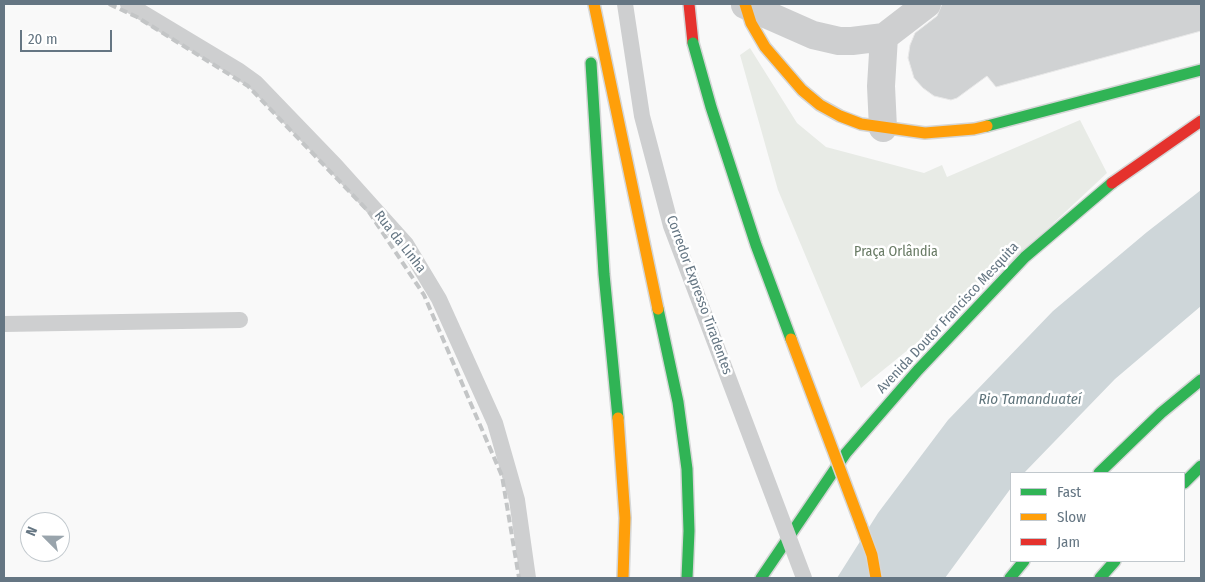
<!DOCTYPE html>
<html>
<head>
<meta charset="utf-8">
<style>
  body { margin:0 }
  #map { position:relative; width:1205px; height:582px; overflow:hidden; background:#f9f9f9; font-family:"Fira Sans Condensed",sans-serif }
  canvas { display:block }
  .frame { position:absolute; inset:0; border:5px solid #657683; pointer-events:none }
  .legend { position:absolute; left:1010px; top:472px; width:175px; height:90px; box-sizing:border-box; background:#fff; border:1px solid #c1c8cd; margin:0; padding:6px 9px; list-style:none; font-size:15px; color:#657683 }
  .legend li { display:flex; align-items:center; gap:10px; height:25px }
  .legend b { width:25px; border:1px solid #c1c8cd }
  .north { position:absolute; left:20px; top:512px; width:50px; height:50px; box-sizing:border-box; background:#fff; border:1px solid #c1c8cd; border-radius:50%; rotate:293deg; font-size:14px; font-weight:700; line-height:20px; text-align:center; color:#657683 }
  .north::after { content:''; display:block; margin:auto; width:18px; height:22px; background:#99a4ac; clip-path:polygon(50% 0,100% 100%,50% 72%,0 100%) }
  .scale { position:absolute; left:20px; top:30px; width:92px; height:22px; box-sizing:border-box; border:2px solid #657683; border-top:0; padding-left:6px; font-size:15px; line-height:18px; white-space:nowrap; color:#657683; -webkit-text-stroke:4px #fff; paint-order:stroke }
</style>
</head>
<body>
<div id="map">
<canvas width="1205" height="582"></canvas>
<div class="frame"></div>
<ul class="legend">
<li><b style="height:6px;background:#30b455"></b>Fast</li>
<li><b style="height:6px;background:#ff9f0a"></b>Slow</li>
<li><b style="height:6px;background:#e5322d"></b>Jam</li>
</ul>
<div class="north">N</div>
<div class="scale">20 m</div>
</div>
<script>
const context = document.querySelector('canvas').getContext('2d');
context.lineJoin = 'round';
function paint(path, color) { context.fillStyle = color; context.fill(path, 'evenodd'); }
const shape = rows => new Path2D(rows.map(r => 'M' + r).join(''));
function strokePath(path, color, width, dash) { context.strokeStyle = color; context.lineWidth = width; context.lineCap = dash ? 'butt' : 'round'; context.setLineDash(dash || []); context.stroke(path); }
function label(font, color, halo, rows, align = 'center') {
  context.font = font + ' "Fira Sans Condensed",sans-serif'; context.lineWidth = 5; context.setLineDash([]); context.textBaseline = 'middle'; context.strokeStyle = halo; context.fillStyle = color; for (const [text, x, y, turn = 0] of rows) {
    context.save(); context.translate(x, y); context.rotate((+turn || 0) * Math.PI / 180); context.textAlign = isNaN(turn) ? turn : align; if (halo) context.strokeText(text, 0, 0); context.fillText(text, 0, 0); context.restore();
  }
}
paint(shape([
  [750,48,797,123,826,147,924,173,942,165,947,177,1080,120,1107,173,983,289,861,388,778,190,740,55]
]), '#e8ebe6');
paint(shape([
  [1201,190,1201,306,1115,379,1024,473,1011,473,1011,488,945,578,837,578,878,513,948,420,1053,311,1147,232]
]), '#ced6d9');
const building = shape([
  [942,4,1201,4,1201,31,996,87,987,76,957,98,951,100,934,96,923,88,914,78,908,58,910,45,915,33,937,16,942,4]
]);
paint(building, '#d0d2d3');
strokePath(building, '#e8e8e8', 1);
const fast = shape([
  [591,63,604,274,618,418],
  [987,126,1201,70],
  [658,309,678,402,687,469,689,531,687,578],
  [1099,473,1161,413,1201,380],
  [1184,483,1201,466],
  [761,578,846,453,918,370,1025,257,1112,183],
  [1010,578,1024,561],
  [1100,578,1115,561]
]);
const slow = shape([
  [594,4,658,309],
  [745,4,751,23,765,47,802,90,820,105,840,116,861,124,925,133,974,129,987,126],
  [618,418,625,518,623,578],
  [861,525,872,555,876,578]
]);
const jam = shape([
  [689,4,693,43],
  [1112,183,1201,121]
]);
strokePath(fast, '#d5d6d6', 14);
strokePath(slow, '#d5d6d6', 14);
strokePath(jam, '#d5d6d6', 14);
strokePath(shape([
  [128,4,238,70,256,83,336,166,406,244,439,299,495,423,517,500,528,578],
  [4,324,240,320]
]), '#cecfd0', 16);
strokePath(shape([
  [745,5,813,35,839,41,852,41,884,37,927,4],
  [883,128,881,86,884,37]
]), '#cecfd0', 28);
strokePath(fast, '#30b455', 11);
strokePath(slow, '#ff9f0a', 11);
strokePath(jam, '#e5322d', 11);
strokePath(shape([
  [109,4,137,17,248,86,369,212,424,295,502,476,519,578]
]), '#c3c5c6', 4, [8, 4]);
const fastBridge = shape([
  [693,43,711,107,756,245,791,339]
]);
const slowBridge = shape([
  [791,339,861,525]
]);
strokePath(fastBridge, '#d5d6d6', 14, []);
strokePath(slowBridge, '#d5d6d6', 14, []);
strokePath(shape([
  [625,4,642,116,671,226,804,578]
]), '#cecfd0', 16);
strokePath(fastBridge, '#30b455', 11);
strokePath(slowBridge, '#ff9f0a', 11);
label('14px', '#657683', '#fff', [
  ["Rua da Linha",400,242,52],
  ["Corredor Expresso Tiradentes",699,295,70],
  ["Avenida Doutor Francisco Mesquita",948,318,-47]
]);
label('14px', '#687a64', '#fff', [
  ["Praça Orlândia",896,252]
]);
label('italic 15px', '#60757c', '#fff', [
  ["Rio Tamanduateí",1030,400]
]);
</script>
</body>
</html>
